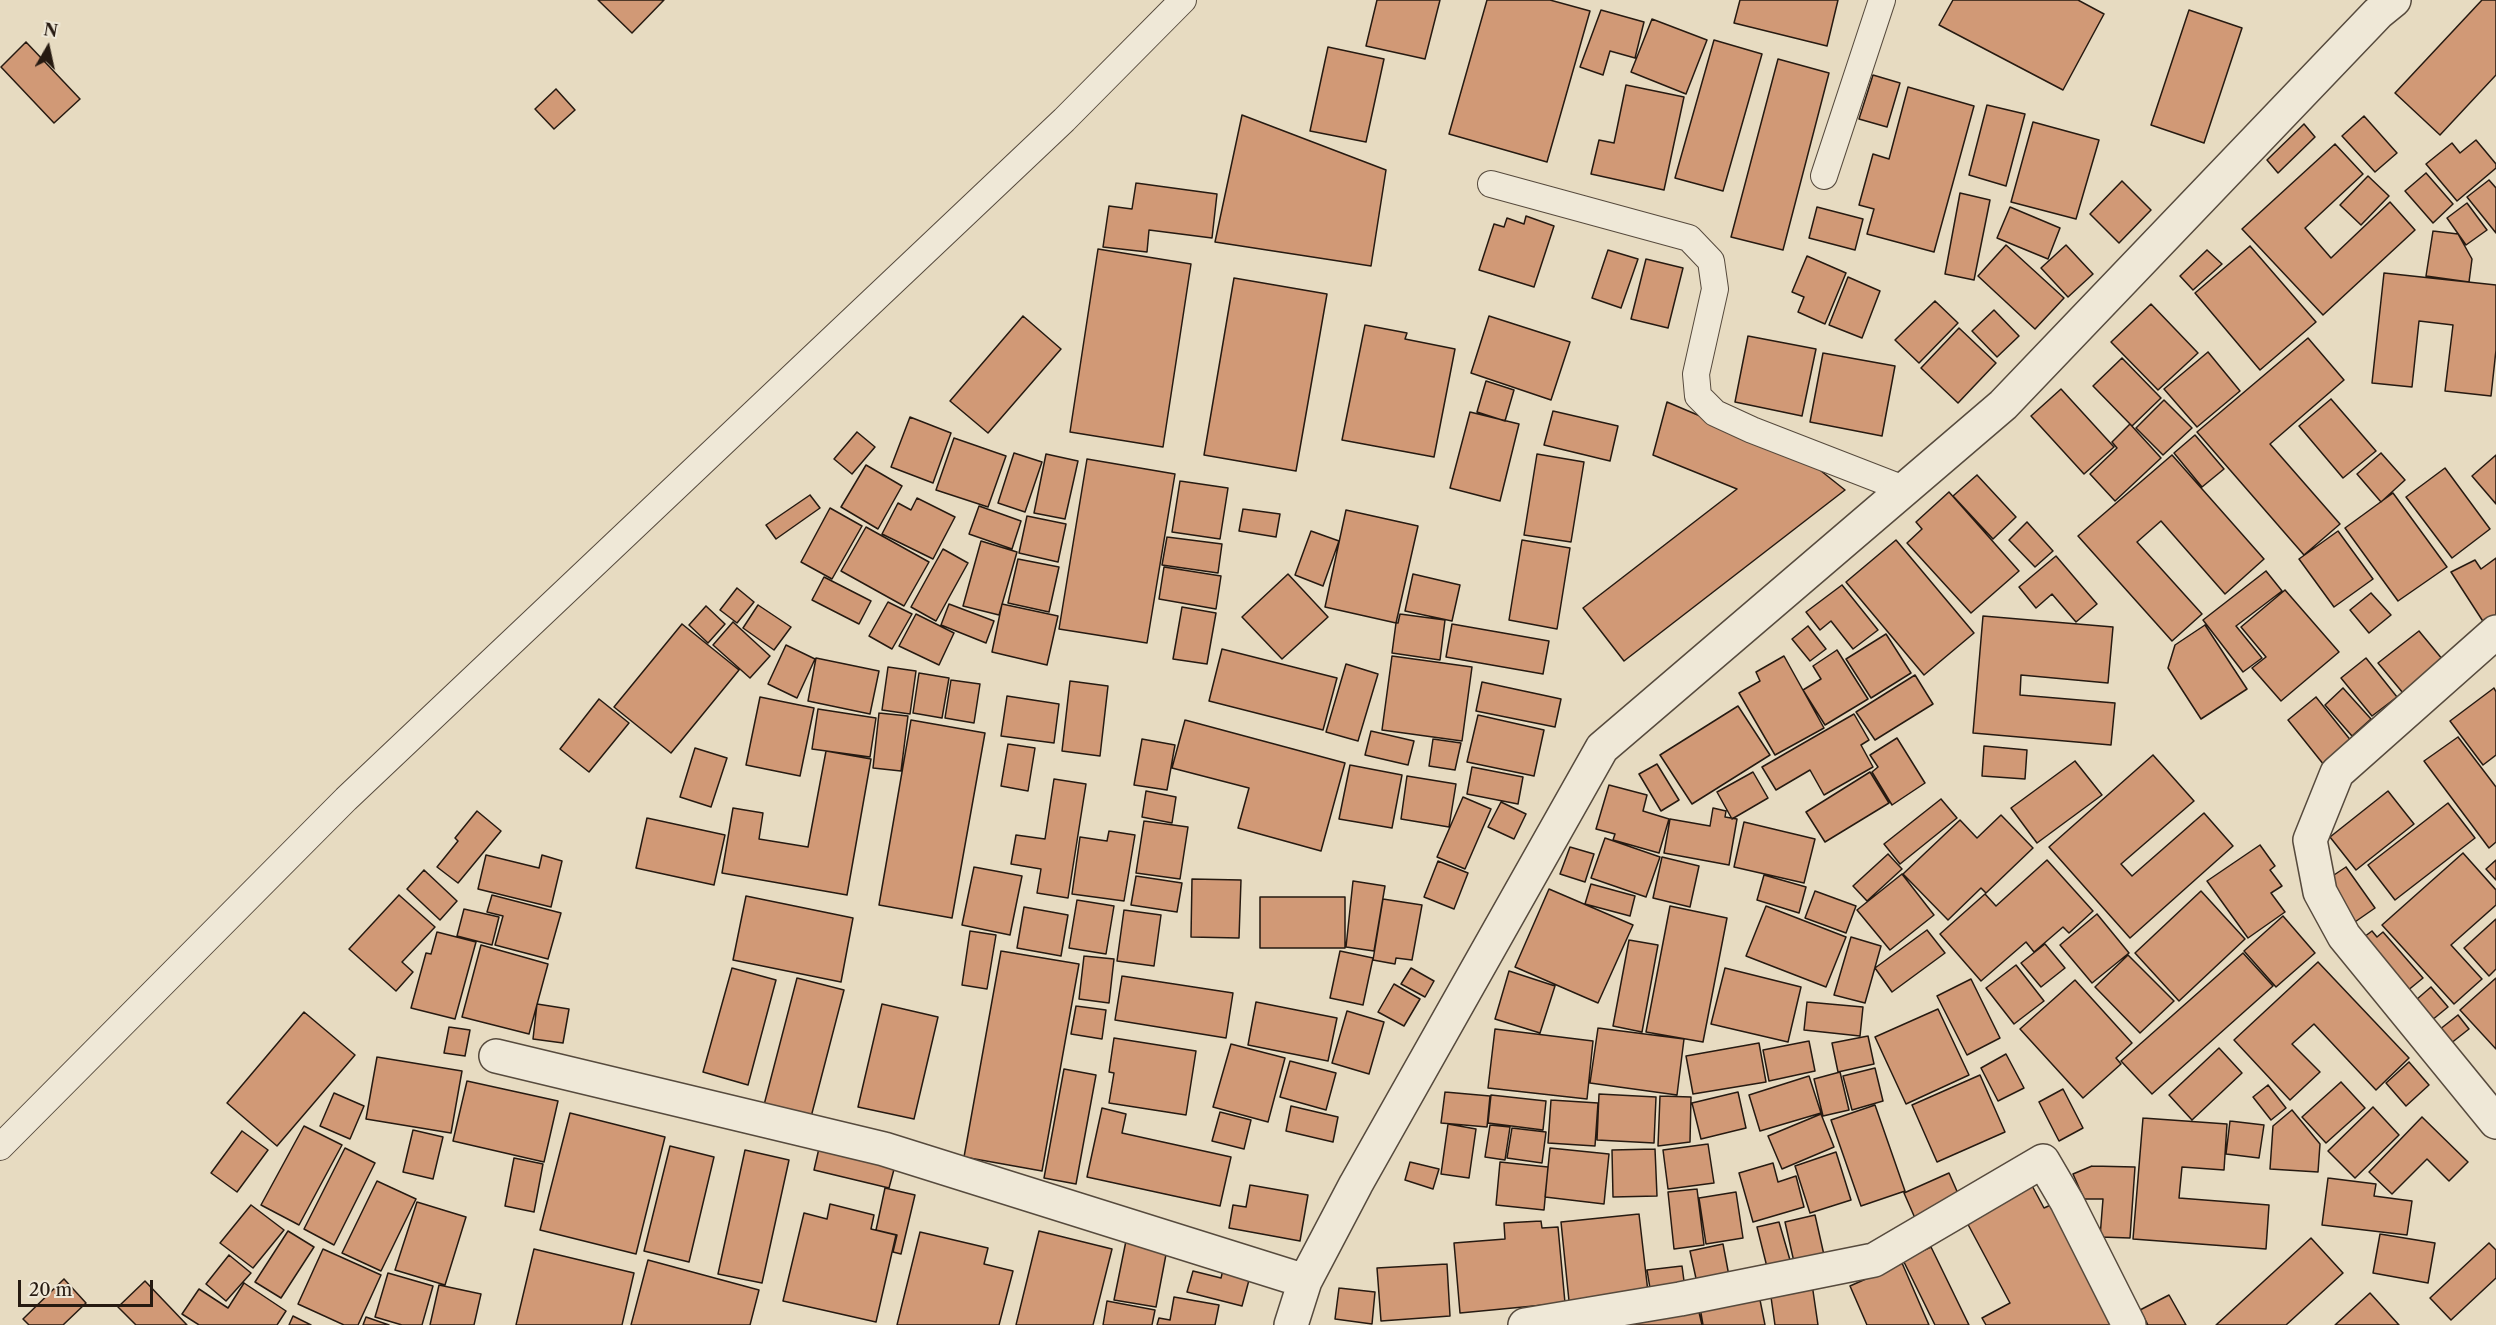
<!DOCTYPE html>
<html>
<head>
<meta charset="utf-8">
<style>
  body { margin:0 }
  #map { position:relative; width:2496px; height:1325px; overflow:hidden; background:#e7dbc1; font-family:"Libre Caslon Text",serif }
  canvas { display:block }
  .north { position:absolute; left:18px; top:18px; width:60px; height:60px; -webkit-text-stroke:4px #efe8d7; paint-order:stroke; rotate:9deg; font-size:16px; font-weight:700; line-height:24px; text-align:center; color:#261a11 }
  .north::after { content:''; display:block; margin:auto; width:21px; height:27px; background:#261a11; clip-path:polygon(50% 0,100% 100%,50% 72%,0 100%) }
  .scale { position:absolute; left:18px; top:1280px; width:135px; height:27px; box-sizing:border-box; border:3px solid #261a11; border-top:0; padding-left:8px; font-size:18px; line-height:21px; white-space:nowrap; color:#261a11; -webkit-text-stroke:4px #efe8d7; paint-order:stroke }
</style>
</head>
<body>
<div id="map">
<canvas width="2496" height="1325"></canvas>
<div class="north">N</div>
<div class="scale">20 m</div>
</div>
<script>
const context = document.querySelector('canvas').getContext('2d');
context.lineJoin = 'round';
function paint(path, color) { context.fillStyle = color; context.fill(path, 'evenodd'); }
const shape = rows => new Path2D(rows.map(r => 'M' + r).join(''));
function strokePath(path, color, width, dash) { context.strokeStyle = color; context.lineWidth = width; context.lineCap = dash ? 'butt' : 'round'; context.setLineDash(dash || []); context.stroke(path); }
const building = shape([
  [598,0,664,0,632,33,598,0],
  [1377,0,1440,0,1425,59,1366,46,1377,0],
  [1487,0,1550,0,1590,11,1547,162,1449,134,1487,0],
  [1740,0,1838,0,1827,46,1734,23,1740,0],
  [1953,0,2078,0,2104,14,2063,90,1939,25,1953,0],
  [2482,0,2496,0,2496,75,2440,135,2395,93,2482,0],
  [1601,10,1644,22,1635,58,1610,51,1603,75,1580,67,1601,10],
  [2189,10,2242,28,2204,143,2151,125,2189,10],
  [1652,19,1707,40,1686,94,1631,72,1652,19],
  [1714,40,1762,54,1723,191,1675,178,1714,40],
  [26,42,80,99,54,123,1,67,26,42],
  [1328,47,1384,59,1366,142,1310,131,1328,47],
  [1778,59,1829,73,1783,250,1731,237,1778,59],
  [1873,75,1900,83,1887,127,1859,119,1873,75],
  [1626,85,1684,97,1664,190,1591,174,1599,140,1614,143,1626,85],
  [1908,87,1974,106,1934,252,1867,234,1874,209,1859,205,1873,154,1889,159,1908,87],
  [556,89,575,110,554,129,535,109,556,89],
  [1987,105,2025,114,2006,186,1969,175,1987,105],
  [1242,115,1386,170,1371,266,1215,242,1242,115],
  [2364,116,2397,153,2375,172,2342,136,2364,116],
  [2033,122,2099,140,2076,219,2011,202,2033,122],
  [2304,124,2315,137,2278,173,2267,160,2304,124],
  [2476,140,2496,164,2496,168,2457,201,2426,164,2452,143,2460,153,2476,140],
  [2335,144,2363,174,2305,228,2331,258,2390,202,2415,230,2323,315,2242,229,2335,144],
  [2426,173,2453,204,2433,223,2405,191,2426,173],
  [2368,176,2389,196,2361,225,2340,205,2368,176],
  [2489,180,2496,188,2496,233,2467,197,2489,180],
  [2122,181,2151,210,2119,243,2090,214,2122,181],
  [1136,183,1217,194,1212,238,1149,230,1147,252,1103,247,1109,206,1132,209,1136,183],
  [1960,193,1990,200,1974,280,1945,274,1960,193],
  [2467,203,2487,230,2466,245,2447,218,2467,203],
  [1817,207,1863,219,1855,250,1809,238,1817,207],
  [2010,207,2060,228,2048,259,1997,238,2010,207],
  [1526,216,1554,226,1534,287,1479,270,1494,224,1504,227,1507,218,1524,224,1526,216],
  [2433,231,2458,234,2472,259,2469,282,2426,276,2433,231],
  [2006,245,2064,298,2035,329,1978,276,2006,245],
  [2066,245,2093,274,2068,297,2041,268,2066,245],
  [2250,246,2316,322,2260,370,2195,293,2250,246],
  [1098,249,1191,264,1163,447,1070,432,1098,249],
  [1608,250,1638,259,1621,308,1592,298,1608,250],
  [2207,250,2222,264,2193,290,2180,276,2207,250],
  [1807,256,1846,273,1825,324,1798,312,1804,297,1792,292,1807,256],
  [1646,259,1683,268,1668,328,1631,319,1646,259],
  [2384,273,2496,285,2496,350,2491,396,2445,391,2453,325,2419,321,2412,387,2372,383,2384,273],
  [1848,277,1880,291,1862,338,1829,325,1848,277],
  [1234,278,1327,294,1296,471,1204,455,1234,278],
  [1935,301,1958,323,1919,363,1895,340,1935,301],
  [2151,304,2198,353,2158,390,2111,342,2151,304],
  [1994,310,2019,336,1997,357,1972,331,1994,310],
  [1023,316,1061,349,988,433,950,401,1023,316],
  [1489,316,1570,342,1551,400,1471,373,1489,316],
  [1365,325,1407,333,1405,339,1455,349,1434,457,1342,440,1365,325],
  [1959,328,1996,363,1958,403,1921,368,1959,328],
  [1748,336,1816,349,1802,416,1735,402,1748,336],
  [2308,338,2344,380,2270,444,2340,524,2304,555,2197,432,2308,338],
  [2208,352,2240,391,2197,427,2164,389,2208,352],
  [1823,353,1895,366,1882,436,1810,422,1823,353],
  [2122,358,2161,398,2132,426,2093,386,2122,358],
  [1486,381,1514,390,1505,421,1477,412,1486,381],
  [2061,389,2114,447,2084,474,2031,416,2061,389],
  [2331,399,2376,451,2343,478,2299,426,2331,399],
  [2164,400,2192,428,2163,455,2136,428,2164,400],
  [1667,402,1811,463,1845,490,1624,661,1583,608,1737,489,1653,455,1667,402],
  [1553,411,1618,426,1610,461,1544,445,1553,411],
  [1470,412,1519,424,1500,501,1450,488,1470,412],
  [910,417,951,433,933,483,891,467,910,417],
  [2130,424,2161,458,2115,501,2090,474,2117,448,2112,442,2130,424],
  [857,432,875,447,852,474,834,459,857,432],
  [2195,435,2224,469,2202,487,2174,453,2195,435],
  [954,438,1006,456,988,507,936,490,954,438],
  [1014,453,1042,462,1025,512,998,503,1014,453],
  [2381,453,2405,480,2381,502,2357,474,2381,453],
  [1046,454,1078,461,1065,519,1034,513,1046,454],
  [1537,454,1584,462,1571,542,1524,535,1537,454],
  [2172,455,2264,559,2225,594,2161,521,2137,542,2202,614,2172,641,2078,536,2172,455],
  [2496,455,2496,504,2472,476,2496,455],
  [1087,459,1175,474,1147,643,1059,629,1087,459],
  [866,465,902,486,878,529,841,507,866,465],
  [2445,468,2490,529,2452,558,2406,497,2445,468],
  [1977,475,2016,517,1993,539,1953,496,1977,475],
  [1180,481,1228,488,1220,539,1172,532,1180,481],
  [1949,492,2019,571,1971,613,1907,543,1922,529,1916,522,1949,492],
  [2393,493,2447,567,2398,601,2345,528,2393,493],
  [810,495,820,508,776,539,766,525,810,495],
  [917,498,955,517,933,559,882,534,898,503,911,510,917,498],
  [979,506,1021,521,1012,549,969,534,979,506],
  [830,508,862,526,832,579,801,562,830,508],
  [1243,509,1280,514,1276,537,1239,531,1243,509],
  [1346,510,1418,526,1396,623,1325,607,1346,510],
  [1027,516,1066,524,1058,562,1019,553,1027,516],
  [2027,522,2053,551,2035,567,2009,540,2027,522],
  [866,527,929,562,904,606,841,571,866,527],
  [1311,531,1339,541,1323,586,1295,575,1311,531],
  [2338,531,2373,579,2334,607,2299,559,2338,531],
  [1167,537,1222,544,1218,573,1162,565,1167,537],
  [1522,540,1570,548,1557,629,1509,620,1522,540],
  [1896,540,1974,633,1924,675,1846,582,1896,540],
  [981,541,1017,552,999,615,963,606,981,541],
  [943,549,968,563,936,621,911,607,943,549],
  [2056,556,2097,604,2076,622,2052,594,2036,608,2019,587,2056,556],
  [2496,558,2496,617,2486,626,2451,572,2475,560,2481,569,2496,558],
  [1018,559,1059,567,1049,612,1008,603,1018,559],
  [1164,567,1221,576,1216,609,1159,599,1164,567],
  [2266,571,2282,591,2236,626,2262,658,2243,672,2203,620,2266,571],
  [1288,574,1328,617,1282,659,1242,617,1288,574],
  [1413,574,1460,585,1452,621,1405,611,1413,574],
  [824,577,871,601,859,624,812,600,824,577],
  [1842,585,1878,630,1853,649,1831,621,1820,630,1806,612,1842,585],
  [737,588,754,602,737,623,720,610,737,588],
  [2285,590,2339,652,2281,701,2252,668,2266,657,2241,627,2285,590],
  [2371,593,2391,615,2369,633,2350,610,2371,593],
  [888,602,912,614,892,649,869,636,888,602],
  [949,604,994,621,986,643,941,625,949,604],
  [1002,604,1058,616,1047,665,992,652,1002,604],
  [758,605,791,627,774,650,743,628,758,605],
  [706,606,725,624,708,643,689,625,706,606],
  [1182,607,1216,613,1207,664,1173,659,1182,607],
  [916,614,954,633,939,665,899,646,916,614],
  [1400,614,1445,620,1440,660,1392,653,1396,623,1398,623,1400,614],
  [1983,616,2113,627,2108,683,2021,675,2020,695,2115,703,2111,745,1973,733,1983,616],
  [733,622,770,656,750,678,713,645,733,622],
  [682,624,739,670,671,753,614,707,682,624],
  [1452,624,1549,641,1543,674,1446,657,1452,624],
  [2205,625,2247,689,2201,719,2168,668,2175,645,2205,625],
  [1808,626,1826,649,1810,661,1792,639,1808,626],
  [2419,631,2443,660,2403,693,2378,663,2419,631],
  [1886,634,1911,673,1871,698,1846,659,1886,634],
  [786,645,815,659,797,698,768,684,786,645],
  [1222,649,1337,678,1323,730,1209,701,1222,649],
  [1837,650,1868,699,1825,725,1803,690,1821,679,1813,666,1837,650],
  [1392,656,1472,667,1462,741,1382,730,1392,656],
  [1784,656,1824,728,1775,755,1739,693,1760,681,1756,672,1784,656],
  [816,658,879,671,870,714,808,701,816,658],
  [2366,658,2397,697,2372,716,2341,678,2366,658],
  [1346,664,1378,674,1358,741,1326,732,1346,664],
  [888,667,916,671,910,714,882,710,888,667],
  [919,673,949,678,942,718,913,713,919,673],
  [1915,675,1933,704,1875,740,1856,712,1915,675],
  [951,680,980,684,974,723,945,718,951,680],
  [1070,681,1108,686,1100,756,1062,751,1070,681],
  [1482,682,1561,699,1555,727,1476,711,1482,682],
  [2343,688,2371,719,2352,736,2325,705,2343,688],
  [2494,688,2496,692,2496,755,2483,765,2450,721,2494,688],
  [1007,696,1059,704,1054,743,1001,736,1007,696],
  [760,697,814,708,800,776,746,765,760,697],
  [2316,697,2352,742,2324,765,2288,720,2316,697],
  [599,699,629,723,589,772,560,749,599,699],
  [1738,706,1770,755,1692,804,1660,755,1738,706],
  [818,709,876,718,870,757,812,749,818,709],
  [879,713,908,716,901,771,873,768,879,713],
  [1854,714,1869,740,1861,745,1873,767,1824,795,1810,770,1776,790,1762,767,1854,714],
  [1478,715,1544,730,1534,776,1467,762,1478,715],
  [911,720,985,733,952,918,879,905,911,720],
  [1185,720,1345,763,1321,851,1238,828,1249,788,1172,768,1185,720],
  [1371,731,1414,741,1408,765,1365,755,1371,731],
  [2458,737,2496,787,2496,842,2489,848,2424,761,2458,737],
  [1897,738,1925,783,1892,805,1872,772,1878,767,1870,755,1897,738],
  [1142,739,1175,745,1167,790,1134,785,1142,739],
  [1433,739,1461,743,1455,770,1429,766,1433,739],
  [1008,744,1035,748,1028,791,1001,786,1008,744],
  [1984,746,2027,750,2025,779,1982,776,1984,746],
  [695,748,727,758,711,807,680,797,695,748],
  [826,751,871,759,847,895,722,873,733,808,763,813,759,839,808,847,826,751],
  [2153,755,2194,801,2121,864,2132,876,2204,813,2233,846,2130,938,2049,847,2153,755],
  [2075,761,2102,795,2037,843,2011,808,2075,761],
  [1657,764,1679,800,1661,811,1639,774,1657,764],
  [1350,765,1402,775,1392,828,1339,819,1350,765],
  [1472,767,1523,777,1518,804,1467,794,1472,767],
  [1753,772,1768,798,1732,819,1717,792,1753,772],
  [1870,772,1889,803,1825,842,1806,812,1870,772],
  [1407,776,1456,784,1449,827,1401,819,1407,776],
  [1054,779,1086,784,1068,898,1037,893,1041,869,1011,864,1016,835,1045,839,1054,779],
  [1609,785,1647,795,1643,811,1669,819,1659,853,1613,840,1615,834,1596,829,1609,785],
  [1146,791,1176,797,1172,823,1142,817,1146,791],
  [2388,791,2414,824,2356,870,2330,837,2388,791],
  [1463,797,1491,809,1465,869,1437,857,1463,797],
  [1941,799,1957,818,1900,864,1884,844,1941,799],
  [1501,802,1526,814,1514,839,1488,827,1501,802],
  [2448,803,2475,838,2395,900,2368,865,2448,803],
  [1713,808,1726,811,1725,817,1737,819,1729,865,1664,853,1670,819,1710,826,1713,808],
  [477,811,501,831,458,883,437,867,458,841,455,838,477,811],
  [2001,815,2033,848,1986,893,1981,888,1948,920,1903,874,1960,820,1977,838,2001,815],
  [647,818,725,835,714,885,636,868,647,818],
  [1144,821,1188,827,1180,879,1136,873,1144,821],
  [1744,822,1815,839,1804,883,1734,867,1744,822],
  [1109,831,1135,835,1124,901,1072,894,1080,837,1107,841,1109,831],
  [1605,838,1660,857,1646,897,1591,878,1605,838],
  [2260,845,2275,866,2270,870,2282,886,2271,893,2285,912,2248,938,2207,881,2260,845],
  [1570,847,1594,854,1585,882,1560,874,1570,847],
  [2463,853,2496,890,2496,905,2451,945,2482,979,2454,1004,2382,925,2463,853],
  [1888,854,1902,869,1867,901,1853,886,1888,854],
  [486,855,539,868,542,855,562,861,551,907,478,889,486,855],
  [1662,857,1699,866,1690,907,1653,898,1662,857],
  [2047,860,2093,911,2069,933,2063,927,2034,952,2026,942,1981,981,1940,934,1985,894,1996,906,2047,860],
  [2496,860,2496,880,2486,869,2496,860],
  [1438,861,1468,873,1454,909,1424,897,1438,861],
  [974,867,1022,876,1010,935,962,925,974,867],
  [2346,867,2375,908,2352,924,2328,879,2346,867],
  [424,870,457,901,440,920,407,889,424,870],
  [1902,874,1934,915,1890,950,1857,910,1902,874],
  [1764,875,1806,887,1799,913,1757,900,1764,875],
  [1136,876,1182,883,1177,912,1131,905,1136,876],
  [1192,879,1241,880,1239,938,1191,937,1192,879],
  [1353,881,1385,886,1374,951,1346,947,1353,881],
  [1591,884,1635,896,1630,916,1585,904,1591,884],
  [1549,889,1633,925,1598,1003,1515,967,1549,889],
  [1815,891,1856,906,1846,933,1805,918,1815,891],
  [2201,891,2245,939,2179,1001,2135,953,2201,891],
  [399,895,435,927,402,962,413,972,396,991,349,949,399,895],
  [492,895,561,913,548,959,495,945,503,916,487,912,492,895],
  [746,896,853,918,841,982,733,960,746,896],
  [1260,897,1345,897,1345,948,1260,948,1260,897],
  [1383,899,1422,905,1412,960,1396,958,1395,964,1373,960,1383,899],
  [1077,900,1114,906,1106,954,1069,948,1077,900],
  [1670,906,1727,918,1703,1042,1646,1032,1670,906],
  [1766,906,1846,937,1826,987,1746,956,1766,906],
  [1024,907,1068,915,1061,956,1017,948,1024,907],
  [464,909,499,917,492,945,457,936,464,909],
  [1124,910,1161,915,1154,966,1117,961,1124,910],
  [2097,914,2129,953,2092,983,2060,945,2097,914],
  [2283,916,2315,953,2276,987,2244,951,2283,916],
  [2496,919,2496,969,2489,976,2464,948,2496,919],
  [1927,930,1945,953,1892,992,1875,968,1927,930],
  [970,931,996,935,987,989,962,985,970,931],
  [2372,931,2377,937,2383,932,2423,978,2401,996,2356,943,2372,931],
  [437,932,476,942,455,1019,411,1008,426,953,431,954,437,932],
  [1851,937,1881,946,1865,1003,1834,995,1851,937],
  [1629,940,1658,945,1642,1032,1613,1026,1629,940],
  [2045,944,2065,968,2041,987,2021,963,2045,944],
  [481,945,548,964,529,1034,462,1017,481,945],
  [1001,951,1079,964,1042,1171,964,1157,1001,951],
  [1340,951,1373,958,1363,1005,1330,998,1340,951],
  [2243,953,2273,986,2152,1094,2121,1061,2243,953],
  [2128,955,2174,1001,2140,1033,2095,987,2128,955],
  [1084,956,1114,959,1109,1003,1079,999,1084,956],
  [2318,962,2409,1058,2376,1090,2314,1024,2292,1044,2320,1072,2290,1100,2234,1040,2318,962],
  [2016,965,2044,1001,2014,1024,1986,988,2016,965],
  [732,968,776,980,748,1085,703,1072,732,968],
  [1411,968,1434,981,1425,997,1401,984,1411,968],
  [1725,968,1801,987,1788,1042,1711,1024,1725,968],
  [1509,971,1555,986,1540,1033,1495,1019,1509,971],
  [1122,976,1233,993,1226,1038,1115,1020,1122,976],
  [797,978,844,990,811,1117,764,1105,797,978],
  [2496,978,2496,1049,2460,1010,2496,978],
  [1971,979,2000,1038,1967,1055,1937,996,1971,979],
  [2075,980,2132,1043,2116,1058,2121,1064,2083,1098,2020,1029,2075,980],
  [1394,984,1420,999,1404,1026,1378,1012,1394,984],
  [2431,987,2448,1007,2426,1025,2409,1006,2431,987],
  [1256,1002,1337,1018,1328,1061,1248,1045,1256,1002],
  [1807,1002,1863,1007,1860,1036,1804,1030,1807,1002],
  [537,1004,569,1009,563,1043,533,1039,537,1004],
  [882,1004,938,1017,914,1119,858,1107,882,1004],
  [1076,1006,1106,1010,1102,1039,1071,1034,1076,1006],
  [1938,1009,1969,1075,1906,1104,1875,1037,1938,1009],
  [1347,1011,1384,1022,1369,1074,1332,1063,1347,1011],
  [304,1012,355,1055,277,1146,227,1103,304,1012],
  [2458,1015,2469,1029,2450,1044,2439,1030,2458,1015],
  [449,1027,470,1030,465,1056,444,1053,449,1027],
  [1598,1028,1684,1039,1677,1095,1590,1083,1598,1028],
  [1495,1029,1593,1041,1587,1099,1488,1088,1495,1029],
  [1868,1036,1874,1064,1838,1072,1832,1043,1868,1036],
  [1114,1038,1196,1051,1186,1115,1109,1103,1114,1073,1109,1072,1114,1038],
  [1809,1041,1815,1071,1769,1081,1763,1050,1809,1041],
  [1759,1043,1766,1082,1693,1094,1686,1056,1759,1043],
  [1231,1044,1285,1058,1268,1122,1213,1107,1231,1044],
  [2219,1048,2242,1073,2192,1120,2169,1095,2219,1048],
  [2006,1054,2024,1088,1998,1101,1981,1068,2006,1054],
  [377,1057,462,1071,451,1133,366,1119,377,1057],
  [1290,1061,1336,1073,1326,1110,1280,1097,1290,1061],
  [2409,1062,2429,1085,2406,1106,2386,1083,2409,1062],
  [1875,1068,1883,1101,1852,1110,1843,1076,1875,1068],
  [1064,1069,1096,1075,1076,1184,1044,1178,1064,1069],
  [1840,1072,1849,1110,1823,1116,1814,1079,1840,1072],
  [1980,1075,2005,1132,1937,1162,1912,1105,1980,1075],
  [1809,1076,1821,1113,1760,1131,1749,1095,1809,1076],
  [467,1081,558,1101,544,1162,453,1141,467,1081],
  [2341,1082,2365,1108,2326,1143,2302,1117,2341,1082],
  [2268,1085,2286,1108,2271,1120,2253,1097,2268,1085],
  [2063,1089,2083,1128,2059,1141,2039,1102,2063,1089],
  [1445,1092,1490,1096,1487,1127,1441,1123,1445,1092],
  [1738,1092,1746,1128,1701,1139,1692,1103,1738,1092],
  [334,1093,364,1106,350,1139,320,1126,334,1093],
  [1599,1094,1656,1097,1654,1143,1597,1140,1599,1094],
  [1491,1095,1546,1101,1543,1130,1488,1123,1491,1095],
  [1660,1096,1691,1097,1690,1142,1658,1146,1660,1096],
  [1551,1100,1598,1103,1595,1146,1548,1143,1551,1100],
  [1875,1105,1905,1191,1861,1206,1831,1120,1875,1105],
  [1291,1106,1338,1117,1333,1142,1286,1131,1291,1106],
  [2373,1107,2399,1135,2355,1178,2328,1151,2373,1107],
  [1102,1108,1126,1114,1122,1133,1231,1157,1220,1206,1087,1177,1102,1108],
  [2292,1110,2320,1144,2318,1172,2270,1169,2273,1126,2292,1110],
  [1220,1112,1251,1120,1244,1149,1212,1141,1220,1112],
  [570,1113,665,1137,636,1254,540,1230,570,1113],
  [1821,1114,1834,1147,1782,1169,1768,1136,1821,1114],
  [2422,1117,2468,1162,2449,1181,2427,1159,2392,1194,2369,1172,2422,1117],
  [2143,1118,2227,1124,2224,1170,2182,1167,2179,1198,2269,1205,2266,1249,2133,1239,2143,1118],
  [2230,1121,2264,1125,2259,1158,2226,1154,2230,1121],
  [1448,1124,1476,1129,1469,1178,1441,1174,1448,1124],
  [1490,1125,1510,1127,1505,1160,1485,1157,1490,1125],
  [304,1126,342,1145,299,1225,261,1205,304,1126],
  [1512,1128,1546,1132,1542,1163,1507,1158,1512,1128],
  [413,1130,443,1137,433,1179,403,1172,413,1130],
  [242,1131,268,1150,237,1192,211,1173,242,1131],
  [820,1144,896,1162,889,1188,814,1170,820,1144],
  [1708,1144,1714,1183,1668,1189,1663,1150,1708,1144],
  [670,1146,714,1157,689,1262,644,1251,670,1146],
  [345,1148,375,1163,334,1245,304,1229,345,1148],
  [1550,1148,1609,1154,1604,1204,1545,1197,1550,1148],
  [1655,1149,1657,1196,1613,1197,1612,1150,1655,1149],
  [745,1150,789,1160,762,1283,718,1274,745,1150],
  [1836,1152,1851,1200,1810,1213,1795,1166,1836,1152],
  [514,1158,543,1164,534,1212,505,1206,514,1158],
  [1410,1162,1439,1169,1433,1189,1405,1180,1410,1162],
  [1500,1162,1548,1167,1544,1210,1496,1205,1500,1162],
  [1773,1163,1778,1182,1796,1176,1804,1207,1753,1222,1739,1173,1773,1163],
  [2092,1166,2135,1167,2130,1238,2100,1237,2103,1199,2084,1199,2073,1174,2092,1166],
  [1949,1173,1963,1205,1918,1225,1904,1193,1949,1173],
  [2328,1178,2376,1184,2374,1196,2412,1201,2407,1235,2322,1225,2328,1178],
  [377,1181,416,1199,381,1271,342,1253,377,1181],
  [2030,1182,2044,1208,2053,1204,2119,1325,1986,1325,1982,1318,2010,1303,1964,1217,2030,1182],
  [1250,1185,1308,1195,1300,1241,1229,1228,1233,1205,1246,1207,1250,1185],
  [885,1188,915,1195,901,1254,893,1252,897,1235,876,1230,885,1188],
  [1697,1189,1704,1245,1674,1249,1668,1192,1697,1189],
  [1736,1192,1743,1238,1706,1244,1699,1198,1736,1192],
  [417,1202,466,1217,445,1285,395,1270,417,1202],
  [830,1204,874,1215,871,1229,896,1235,876,1322,783,1301,804,1213,827,1219,830,1204],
  [251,1205,284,1230,253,1268,220,1243,251,1205],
  [1639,1214,1648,1292,1569,1301,1561,1222,1639,1214],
  [1815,1215,1824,1255,1794,1262,1785,1222,1815,1215],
  [1541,1221,1542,1228,1558,1227,1565,1303,1460,1313,1454,1243,1505,1239,1504,1223,1541,1221],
  [1779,1222,1790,1260,1767,1267,1757,1227,1779,1222],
  [288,1231,314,1247,281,1298,255,1282,288,1231],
  [1039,1231,1112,1249,1093,1325,1016,1325,1039,1231],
  [920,1232,988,1248,984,1264,1013,1271,999,1325,897,1325,920,1232],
  [2380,1234,2435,1243,2428,1283,2373,1273,2380,1234],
  [1127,1236,1168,1244,1156,1307,1114,1300,1127,1236],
  [2311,1238,2343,1273,2286,1325,2216,1325,2311,1238],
  [2489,1243,2496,1250,2496,1278,2451,1320,2430,1298,2489,1243],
  [1723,1244,1729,1276,1697,1283,1690,1251,1723,1244],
  [1931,1247,1969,1325,1935,1325,1903,1260,1931,1247],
  [323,1249,381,1275,358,1325,344,1325,298,1304,323,1249],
  [534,1249,634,1273,622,1325,516,1325,534,1249],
  [229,1255,251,1273,226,1301,206,1284,229,1255],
  [648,1260,759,1290,750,1325,631,1325,648,1260],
  [1225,1262,1252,1269,1242,1306,1187,1292,1193,1271,1221,1278,1225,1262],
  [1902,1263,1929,1325,1867,1325,1850,1286,1902,1263],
  [1447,1264,1450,1316,1381,1321,1377,1268,1447,1264],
  [1682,1266,1686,1296,1652,1300,1647,1270,1682,1266],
  [388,1273,433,1286,422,1325,402,1325,375,1317,388,1273],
  [64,1279,86,1303,63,1325,29,1325,23,1319,64,1279],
  [145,1281,187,1325,136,1325,118,1307,145,1281],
  [244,1283,286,1311,277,1325,199,1325,182,1314,199,1289,228,1308,244,1283],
  [1812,1284,1818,1325,1775,1325,1770,1290,1812,1284],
  [439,1285,481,1294,474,1325,430,1325,439,1285],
  [1757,1285,1765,1325,1703,1325,1698,1296,1757,1285],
  [1339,1288,1375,1292,1372,1324,1335,1319,1339,1288],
  [2370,1293,2399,1325,2335,1325,2370,1293],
  [2169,1295,2186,1325,2148,1325,2140,1310,2169,1295],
  [1174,1297,1219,1305,1215,1325,1157,1325,1159,1318,1170,1320,1174,1297],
  [1107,1301,1155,1310,1152,1325,1103,1325,1107,1301],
  [1698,1308,1702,1325,1621,1325,1698,1308],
  [293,1316,311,1325,289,1325,293,1316],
  [366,1317,389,1325,363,1325,366,1317]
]);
paint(building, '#d19976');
strokePath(building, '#261a11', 1.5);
const service = shape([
  [1824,176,1882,0],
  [1491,184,1689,238,1711,261,1715,289,1696,374,1698,396,1715,413,1752,430,1904,489],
  [0,1147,346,799,1064,120,1183,0]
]);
const minor = shape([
  [2496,632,2337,773,2310,840,2320,892,2344,936,2496,1122],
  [496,1056,884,1149,1305,1281],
  [1291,1325,1305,1281,1356,1184,1602,748,2003,405,2378,13,2394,0],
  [1525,1325,1680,1299,1874,1260,2043,1161,2067,1202,2129,1325]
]);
strokePath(service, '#564a3d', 28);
strokePath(minor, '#564a3d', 36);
strokePath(service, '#efe8d7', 26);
strokePath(minor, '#efe8d7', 33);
</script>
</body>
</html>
